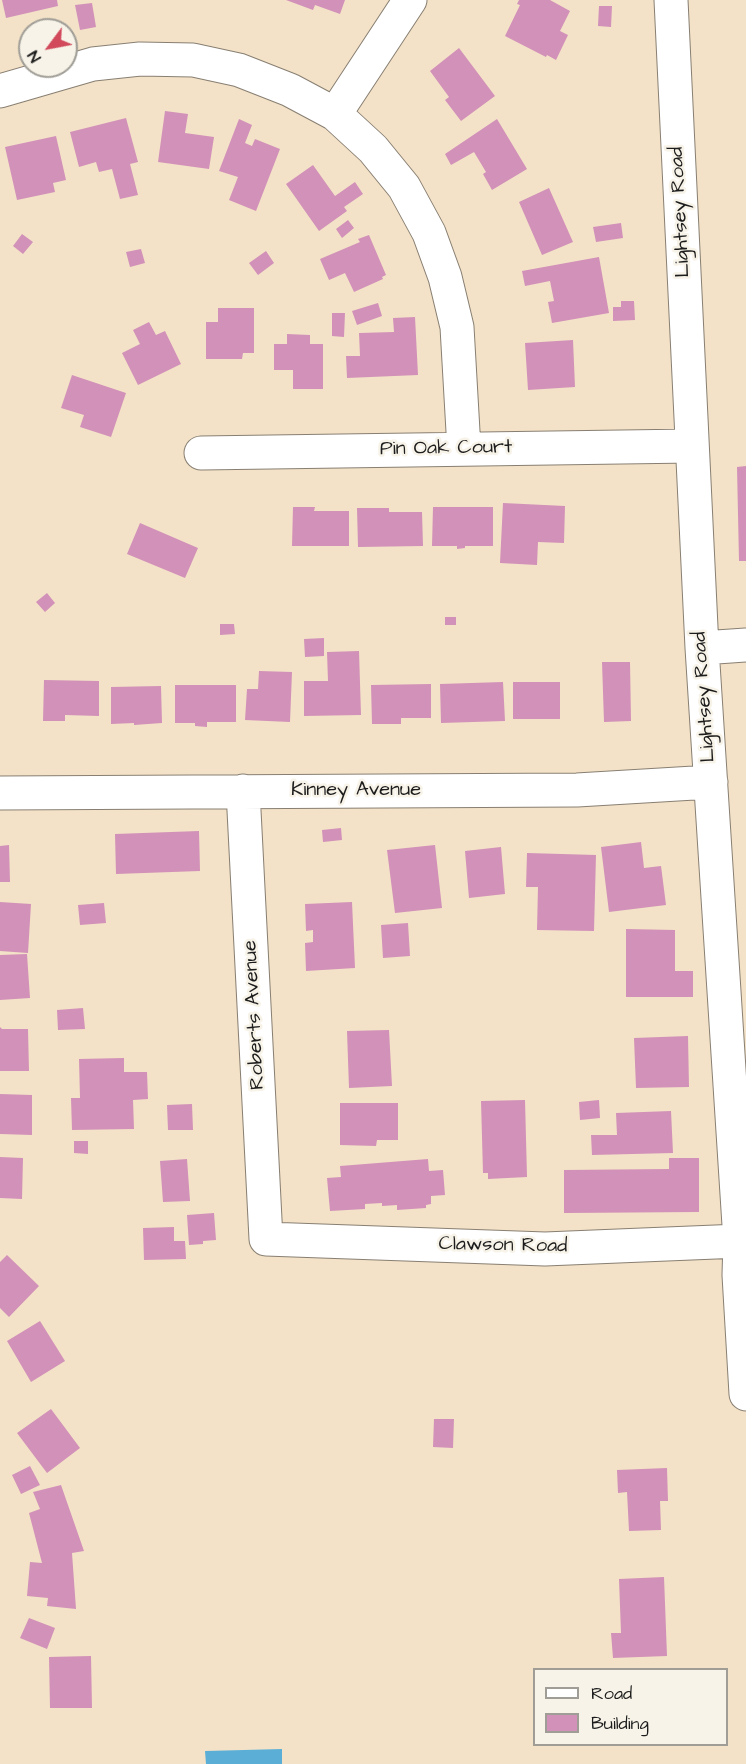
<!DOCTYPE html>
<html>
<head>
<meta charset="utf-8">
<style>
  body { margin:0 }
  #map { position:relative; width:746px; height:1764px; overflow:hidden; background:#f3e2c8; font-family:"Architects Daughter",sans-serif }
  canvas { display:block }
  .legend { position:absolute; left:533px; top:1668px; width:195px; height:78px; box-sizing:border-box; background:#f7f3e8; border:2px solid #9f9d96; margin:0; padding:8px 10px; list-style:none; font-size:18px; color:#1c1c1c }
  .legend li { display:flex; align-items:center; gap:12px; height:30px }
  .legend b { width:30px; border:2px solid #9f9d96 }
  .north { position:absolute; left:18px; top:18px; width:60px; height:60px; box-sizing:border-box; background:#f7f3e8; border:2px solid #9f9d96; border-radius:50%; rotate:238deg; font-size:16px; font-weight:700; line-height:24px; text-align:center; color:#1c1c1c }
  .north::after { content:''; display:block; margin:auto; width:21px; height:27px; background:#d1495b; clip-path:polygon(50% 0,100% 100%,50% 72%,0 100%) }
</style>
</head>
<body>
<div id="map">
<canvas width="746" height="1764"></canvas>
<ul class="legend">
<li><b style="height:8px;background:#fff"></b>Road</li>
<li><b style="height:16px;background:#d291b8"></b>Building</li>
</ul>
<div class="north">N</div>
</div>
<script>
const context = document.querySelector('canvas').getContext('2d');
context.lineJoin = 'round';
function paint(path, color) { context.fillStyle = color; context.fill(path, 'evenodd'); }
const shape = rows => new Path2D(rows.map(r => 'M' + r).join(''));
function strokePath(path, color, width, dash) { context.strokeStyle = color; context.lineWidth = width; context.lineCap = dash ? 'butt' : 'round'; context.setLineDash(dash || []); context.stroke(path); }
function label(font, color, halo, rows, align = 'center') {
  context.font = font + ' "Architects Daughter",sans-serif'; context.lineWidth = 5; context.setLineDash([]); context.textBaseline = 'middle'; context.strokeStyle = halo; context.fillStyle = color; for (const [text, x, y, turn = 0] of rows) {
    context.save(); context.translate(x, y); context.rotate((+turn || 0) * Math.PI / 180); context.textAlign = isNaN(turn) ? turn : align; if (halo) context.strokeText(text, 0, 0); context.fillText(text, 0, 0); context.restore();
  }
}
paint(shape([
  [282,1749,282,1764,206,1764,205,1751]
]), '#5bafd7');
paint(shape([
  [2,0,57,0,58,6,6,18],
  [286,0,345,0,340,14,315,5,313,10],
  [519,0,550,0,570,11,560,31,568,35,556,60,547,55,546,57,505,36,520,5,517,4],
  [92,3,96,27,80,30,75,5],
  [599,6,612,6,611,27,598,26],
  [459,48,495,96,461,121,445,100,449,97,430,71],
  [165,111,188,114,185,133,214,137,209,169,158,162],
  [126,118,138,162,130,164,138,195,120,199,112,169,99,172,96,162,79,167,70,132],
  [239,119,252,125,245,143,252,146,255,139,280,149,256,211,229,200,238,177,219,171],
  [497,119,527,169,492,190,483,174,486,172,474,152,451,165,445,154],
  [56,136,66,180,53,183,55,192,17,200,5,147],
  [313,165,335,196,355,182,363,194,344,207,347,211,319,231,286,184],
  [549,188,573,242,542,255,519,202],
  [348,220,354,228,342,238,336,229],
  [621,223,623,238,596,242,593,227],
  [22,234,33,242,23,254,13,246],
  [369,235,386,275,382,277,383,279,354,292,345,273,329,280,320,259,360,242,358,239],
  [141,249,145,263,130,267,126,252],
  [266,251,274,263,258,275,249,263],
  [599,257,609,313,552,323,548,302,554,301,550,281,525,286,522,271],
  [621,301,634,301,635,320,613,321,613,307,621,307],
  [378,303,382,316,357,325,352,311],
  [218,308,254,308,254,353,243,353,242,359,206,359,206,322,218,322],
  [332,313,345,313,344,337,332,336],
  [415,317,418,375,347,378,346,356,360,356,359,333,394,332,393,318],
  [149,322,156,335,165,331,181,364,138,385,122,353,140,344,133,330],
  [287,334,310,335,310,344,323,344,323,389,293,389,293,370,274,370,274,344,287,344],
  [573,340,575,387,528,390,525,343],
  [72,375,126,393,111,437,80,427,84,415,61,408],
  [746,466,746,561,739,561,737,467],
  [503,503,565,506,564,543,538,542,537,565,500,563],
  [293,507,315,507,314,511,349,511,349,546,292,546],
  [433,507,493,507,493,546,465,546,465,548,457,549,457,546,432,546],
  [357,508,389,508,389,512,422,512,423,546,358,547],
  [140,523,198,548,185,578,127,554],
  [47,593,55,603,45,612,36,602],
  [445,617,456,617,456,625,445,625],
  [220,624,234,624,235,634,220,635],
  [324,638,324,656,305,657,304,639],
  [359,651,361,715,304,716,304,681,328,681,327,652],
  [602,662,630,662,631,721,604,722],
  [259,671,292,672,290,722,245,720,247,689,258,689],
  [44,680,99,681,99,716,65,715,65,721,43,721],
  [503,682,505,721,441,723,440,684],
  [513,682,560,682,560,719,513,719],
  [431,684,431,718,401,718,401,724,372,724,371,685],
  [175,685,236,685,236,722,207,722,207,727,195,726,195,723,175,723],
  [161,686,162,723,134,725,134,723,111,724,111,687],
  [341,828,342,840,323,842,322,830],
  [199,831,200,871,116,874,115,834],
  [641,842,644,868,661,866,666,905,609,912,601,847],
  [9,845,10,882,0,882,0,846],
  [435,845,442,908,395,913,387,850],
  [501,847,505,894,469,898,465,851],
  [527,853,596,855,594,931,537,930,538,887,526,887],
  [0,902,31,904,28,953,0,951],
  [352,902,355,968,306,971,305,943,313,942,313,930,306,931,305,904],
  [104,903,106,923,80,925,78,905],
  [408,923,410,956,383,958,381,925],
  [626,929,675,930,675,971,693,971,693,997,626,997],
  [27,954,30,998,0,1000,0,955],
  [83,1008,85,1029,58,1030,57,1010],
  [0,1027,2,1029,28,1029,29,1071,0,1071],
  [389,1030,392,1086,349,1088,347,1031],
  [688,1036,689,1087,636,1088,634,1038],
  [124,1058,124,1072,147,1072,148,1099,133,1100,134,1129,72,1130,71,1098,80,1098,79,1059],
  [0,1094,32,1095,32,1135,0,1134],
  [525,1100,527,1177,488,1179,488,1173,483,1173,481,1101],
  [599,1100,600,1118,580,1120,579,1102],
  [340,1103,398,1103,398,1140,377,1140,376,1146,340,1145],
  [192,1104,193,1130,168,1130,167,1105],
  [671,1111,673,1153,592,1155,591,1135,617,1135,616,1113],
  [74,1141,88,1141,88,1154,74,1153],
  [0,1157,23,1158,22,1199,0,1198],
  [669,1158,699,1158,699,1212,564,1213,564,1170,669,1169],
  [187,1159,190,1201,163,1202,160,1161],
  [428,1159,429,1171,443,1170,445,1195,431,1196,431,1204,426,1205,426,1208,397,1210,397,1205,382,1206,382,1203,365,1204,365,1209,330,1211,327,1178,341,1177,340,1166],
  [214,1213,216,1240,203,1241,203,1244,189,1245,187,1215],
  [174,1227,174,1241,185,1241,186,1259,144,1260,143,1228],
  [7,1255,39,1286,9,1317,0,1308,0,1262],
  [40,1321,65,1361,31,1382,7,1341],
  [51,1409,80,1448,47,1473,17,1433],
  [434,1419,454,1419,453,1448,433,1447],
  [30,1466,40,1485,21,1494,12,1475],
  [667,1468,668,1501,660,1501,661,1530,629,1531,627,1492,618,1493,617,1470],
  [61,1485,84,1551,72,1553,76,1609,47,1606,48,1598,27,1596,30,1562,42,1563,29,1513,40,1509,33,1492],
  [664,1577,667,1656,613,1658,611,1633,621,1633,619,1579],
  [29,1618,55,1628,47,1649,20,1638],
  [91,1656,92,1708,50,1708,49,1657]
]), '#d291b8');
const minor = shape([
  [671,0,702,648,740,1241,739,1275,746,1394],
  [0,91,93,64,140,59,193,60,239,70,290,90,335,114,373,149,404,187,429,233,445,277,457,327,464,449],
  [335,114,410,0],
  [201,453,692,446],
  [702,648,746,645],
  [243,791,266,1239,545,1249,740,1241],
  [0,793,577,790,711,782]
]);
strokePath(minor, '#887f72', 35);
strokePath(minor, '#fff', 33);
label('20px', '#1c1c1c', '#f7f3e8', [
  ["Lightsey Road",681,212,-93],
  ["Pin Oak Court",446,449,-1],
  ["Lightsey Road",705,697,-94],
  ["Kinney Avenue",356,791],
  ["Roberts Avenue",255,1015,-93],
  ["Clawson Road",503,1246,1]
]);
</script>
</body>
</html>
